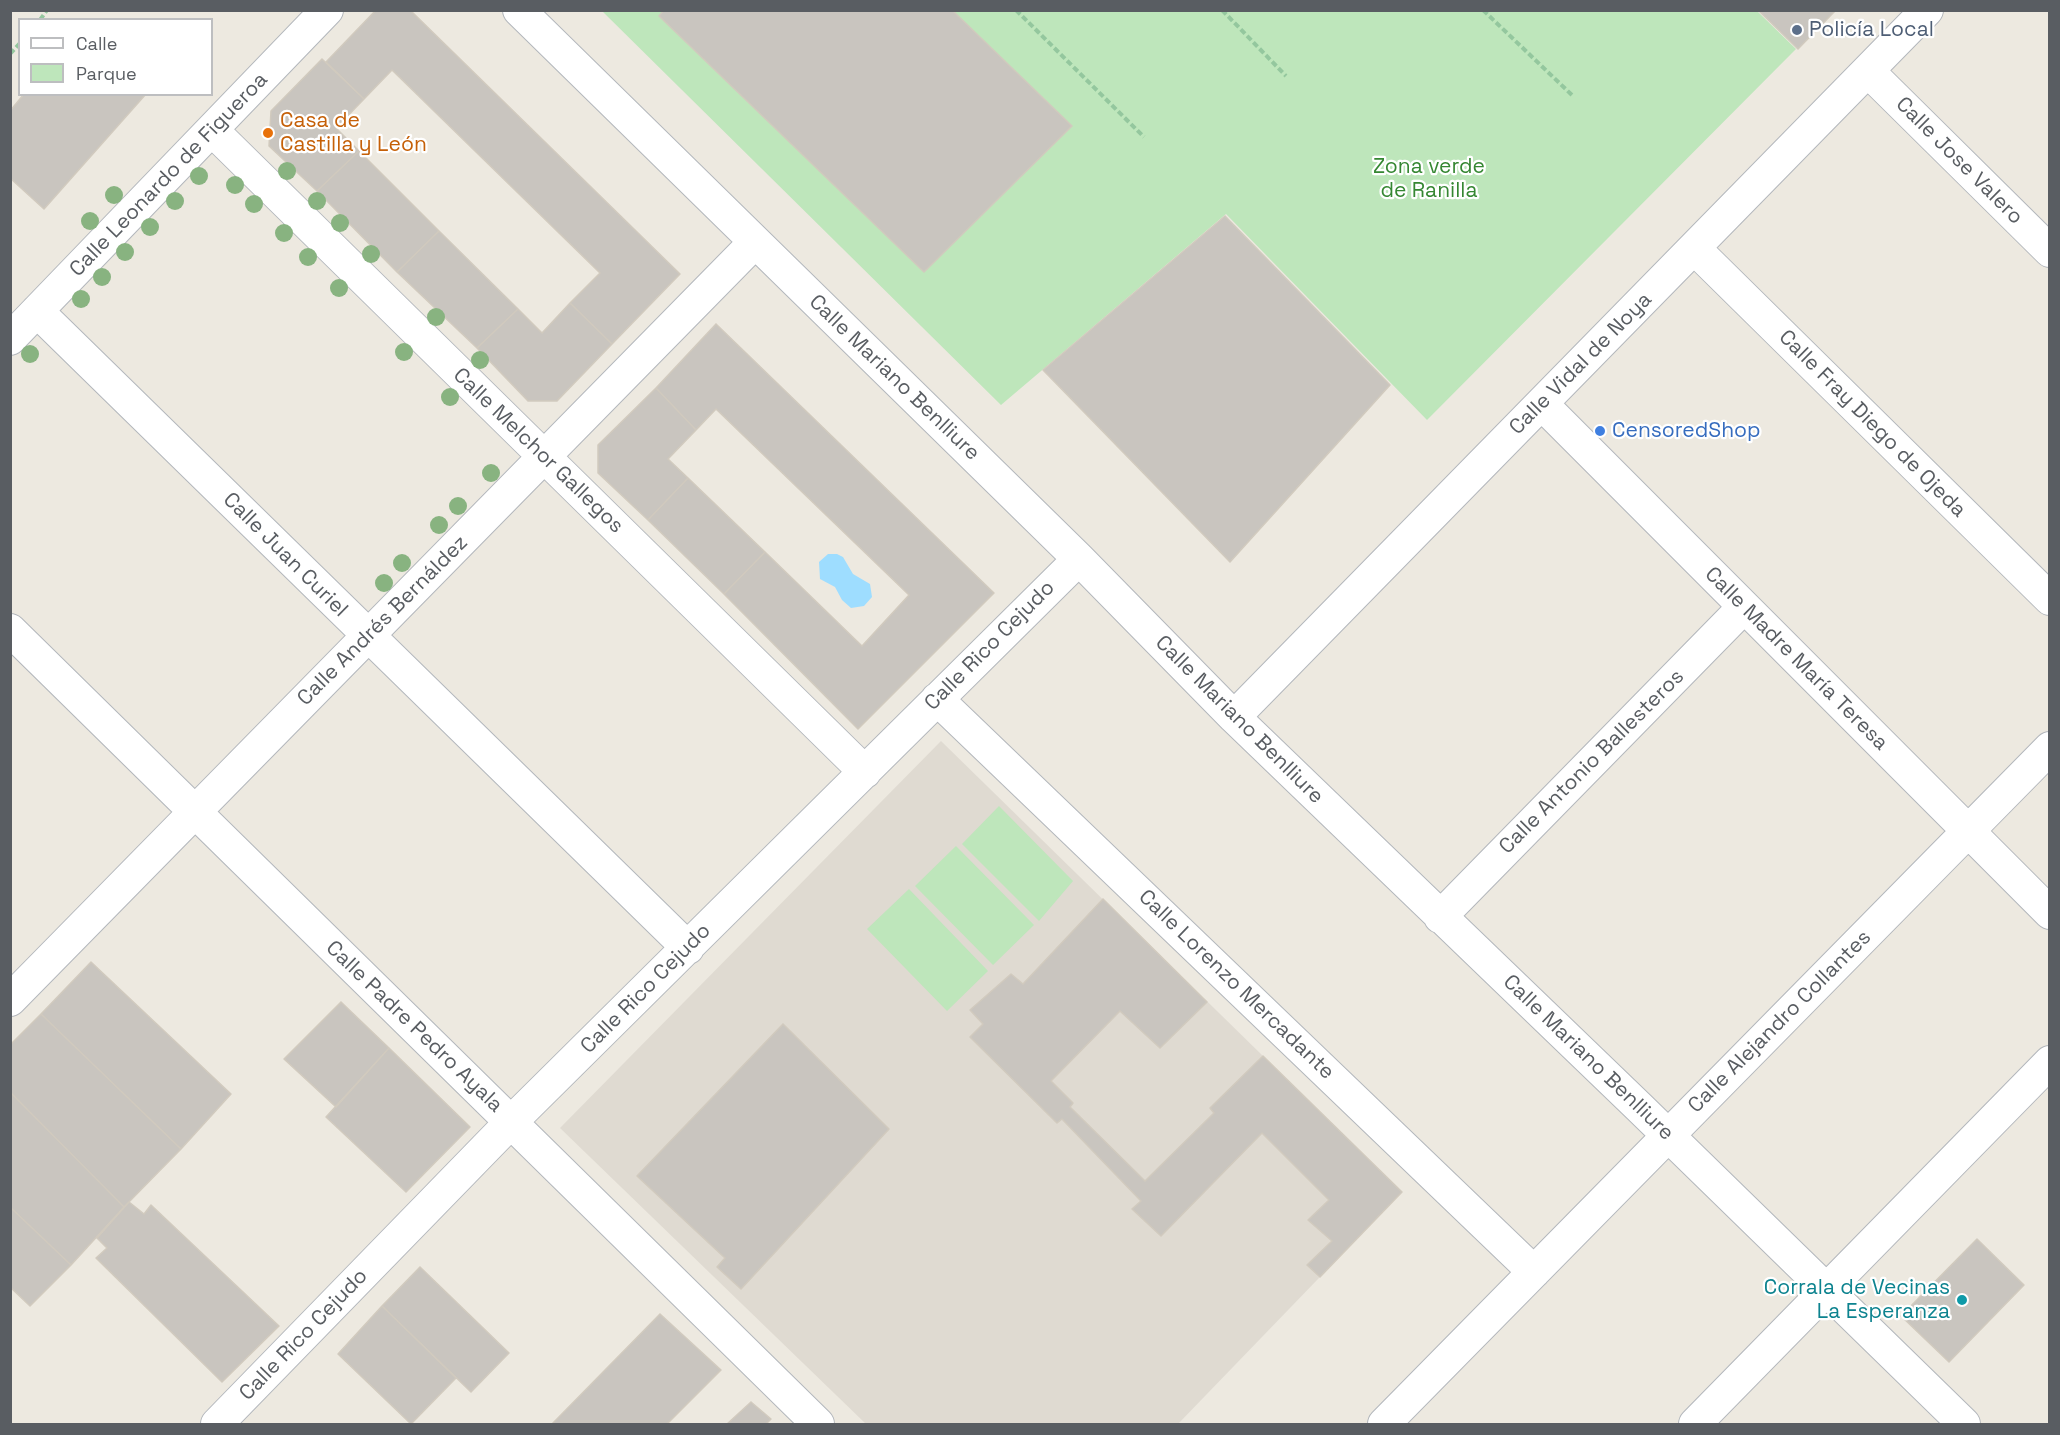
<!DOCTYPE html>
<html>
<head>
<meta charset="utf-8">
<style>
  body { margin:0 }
  #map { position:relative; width:2060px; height:1435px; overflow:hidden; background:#ede9e0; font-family:"Space Grotesk",sans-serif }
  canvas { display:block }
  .frame { position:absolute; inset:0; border:12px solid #595d62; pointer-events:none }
  .legend { position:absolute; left:18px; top:18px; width:195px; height:78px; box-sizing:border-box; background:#fff; border:2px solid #bdbec0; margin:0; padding:8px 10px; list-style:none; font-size:18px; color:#595d62 }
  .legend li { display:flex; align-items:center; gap:12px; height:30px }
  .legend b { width:30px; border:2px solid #bdbec0 }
</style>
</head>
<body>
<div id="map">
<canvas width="2060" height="1435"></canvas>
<div class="frame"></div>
<ul class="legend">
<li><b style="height:8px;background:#fff"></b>Calle</li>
<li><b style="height:16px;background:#bee6bb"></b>Parque</li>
</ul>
</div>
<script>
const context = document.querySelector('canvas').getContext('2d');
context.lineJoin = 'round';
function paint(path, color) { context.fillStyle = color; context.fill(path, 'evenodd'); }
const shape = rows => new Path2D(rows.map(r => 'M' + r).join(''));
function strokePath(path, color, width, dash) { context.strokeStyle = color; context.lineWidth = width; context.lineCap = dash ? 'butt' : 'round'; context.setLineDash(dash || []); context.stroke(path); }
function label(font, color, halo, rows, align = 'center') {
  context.font = font + ' "Space Grotesk",sans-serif'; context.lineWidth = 4.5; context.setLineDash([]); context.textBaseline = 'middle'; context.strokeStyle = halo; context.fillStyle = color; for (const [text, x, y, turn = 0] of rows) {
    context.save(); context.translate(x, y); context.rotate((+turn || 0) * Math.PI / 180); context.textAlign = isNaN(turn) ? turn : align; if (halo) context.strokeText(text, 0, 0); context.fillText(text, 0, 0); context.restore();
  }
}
paint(shape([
  [941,741,1402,1192,1178,1424,866,1424,560,1128]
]), '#dfdad1');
paint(shape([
  [1756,10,1796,49,1427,420,1226,214,1001,405,602,11],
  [999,806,1073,881,1039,921,962,844],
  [956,846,1034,925,993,965,915,886],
  [909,889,988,971,947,1011,867,929]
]), '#bee6bb');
paint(shape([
  [828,554,837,554,843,557,853,574,870,584,872,597,864,606,851,608,842,600,835,587,820,579,819,562]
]), '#9eddff');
const building = shape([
  [376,10,410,10,680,274,612,344,570,303,600,273,392,70,364,99,326,62,376,10],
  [664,10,952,10,1072,126,924,272,659,16,664,10],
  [1758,10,1836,10,1798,49,1758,10],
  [322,59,364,99,336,128,359,151,317,191,269,146,271,111,322,59],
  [24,94,146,94,44,209,10,178,10,111,24,94],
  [359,151,439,231,397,272,317,191,359,151],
  [1225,216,1390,385,1230,562,1043,370,1225,216],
  [439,231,518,309,477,348,397,272,439,231],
  [570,303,612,344,557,401,528,401,477,348,518,309,542,333,570,303],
  [716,324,994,593,858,729,724,594,765,552,862,646,909,595,716,409,696,430,656,388,716,324],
  [656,388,696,430,668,459,688,478,648,520,598,473,598,445,656,388],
  [688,478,765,552,724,594,648,520,688,478],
  [1103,899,1207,1002,1160,1048,1120,1011,1051,1081,1073,1103,1070,1107,1145,1181,1214,1113,1210,1108,1263,1056,1402,1192,1320,1277,1307,1265,1332,1241,1308,1220,1329,1200,1262,1133,1161,1236,1132,1209,1141,1201,1062,1119,1057,1123,970,1037,983,1024,970,1010,1011,974,1023,984,1103,899],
  [91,962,231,1094,181,1149,41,1014,91,962],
  [341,1002,389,1048,336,1107,284,1059,341,1002],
  [41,1014,181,1149,124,1207,10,1092,10,1045,41,1014],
  [783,1024,889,1129,741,1289,717,1267,725,1258,637,1176,783,1024],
  [389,1048,470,1127,406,1192,326,1117,389,1048],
  [10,1092,124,1207,71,1265,10,1207,10,1092],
  [129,1202,144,1214,151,1205,279,1326,222,1382,96,1258,107,1248,97,1238,129,1202],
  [10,1207,71,1265,30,1306,10,1287,10,1207],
  [1977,1239,2024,1285,1949,1362,1901,1316,1977,1239],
  [420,1267,509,1353,471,1392,382,1306,420,1267],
  [382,1306,456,1378,411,1424,338,1354,382,1306],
  [660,1314,721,1370,667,1424,552,1424,660,1314],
  [751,1402,771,1419,766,1424,727,1424,751,1402]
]);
paint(building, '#c9c5bf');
strokePath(building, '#d1cabe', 1.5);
const street = shape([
  [519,10,1079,559,1234,717,1639,1107,1964,1424],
  [1869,72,2050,251],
  [212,130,865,772],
  [1695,249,2050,599],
  [37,311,688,948],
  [10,339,327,10],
  [1542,404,2050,913],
  [10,630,818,1424],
  [937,699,1534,1272],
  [1234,717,1927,10],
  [1440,917,1744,607],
  [10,1000,755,242],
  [217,1424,511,1122,1079,559],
  [1384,1424,2050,748],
  [1695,1424,2050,1062]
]);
strokePath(street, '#b3b7bc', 34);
strokePath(shape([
  [1016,10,1144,137],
  [1222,10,1286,76],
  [1483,10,1574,97],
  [40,20,47,10],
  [10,54,20,43]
]), '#94c79e', 4, [6, 3]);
strokePath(street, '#fff', 32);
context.fillStyle = '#88b380';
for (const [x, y] of [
  [287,171],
  [199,176],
  [235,185],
  [114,195],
  [175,201],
  [317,201],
  [254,204],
  [90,221],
  [340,223],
  [150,227],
  [284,233],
  [125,252],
  [371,254],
  [308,257],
  [102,277],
  [339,288],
  [81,299],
  [436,317],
  [404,352],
  [30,354],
  [480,360],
  [450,397],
  [491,473],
  [458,506],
  [439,525],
  [402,563],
  [384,583]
]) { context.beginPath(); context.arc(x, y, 9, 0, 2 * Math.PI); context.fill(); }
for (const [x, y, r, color] of [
  [1797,30,6,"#5c6f8a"],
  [268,133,6,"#e8710a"],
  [1600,431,6,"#3f7fe0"],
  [1962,1300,6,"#0f9aa8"]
]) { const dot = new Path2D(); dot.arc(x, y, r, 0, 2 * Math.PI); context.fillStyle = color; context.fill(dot); strokePath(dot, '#fff', 2); }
label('21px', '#4e5e75', '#fff', [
  ["Policía Local",1809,30]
], 'left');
label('21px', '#c56008', '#fff', [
  ["Casa de",280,121],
  ["Castilla y León",280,145]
], 'left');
label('21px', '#595d62', '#fff', [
  ["Calle Jose Valero",1959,161,45],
  ["Calle Leonardo de Figueroa",169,175,-46],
  ["Calle Vidal de Noya",1581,364,-45],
  ["Calle Mariano Benlliure",894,378,44],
  ["Calle Fray Diego de Ojeda",1872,424,45],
  ["Calle Melchor Gallegos",538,451,44],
  ["Calle Juan Curiel",285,555,45],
  ["Calle Andrés Bernáldez",383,621,-45],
  ["Calle Rico Cejudo",990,646,-45],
  ["Calle Madre María Teresa",1796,659,45],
  ["Calle Mariano Benlliure",1239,720,45],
  ["Calle Antonio Ballesteros",1592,762,-45],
  ["Calle Lorenzo Mercadante",1236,985,44],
  ["Calle Rico Cejudo",646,989,-45],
  ["Calle Alejandro Collantes",1780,1022,-45],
  ["Calle Padre Pedro Ayala",414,1027,44],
  ["Calle Mariano Benlliure",1588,1058,44],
  ["Calle Rico Cejudo",304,1335,-46]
]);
label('21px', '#358732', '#fff', [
  ["Zona verde",1429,167],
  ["de Ranilla",1429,191]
]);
label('21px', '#366cbe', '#fff', [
  ["CensoredShop",1612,431]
], 'left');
label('21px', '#0d838f', '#fff', [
  ["Corrala de Vecinas",1950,1288],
  ["La Esperanza",1950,1312]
], 'right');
</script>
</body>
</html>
